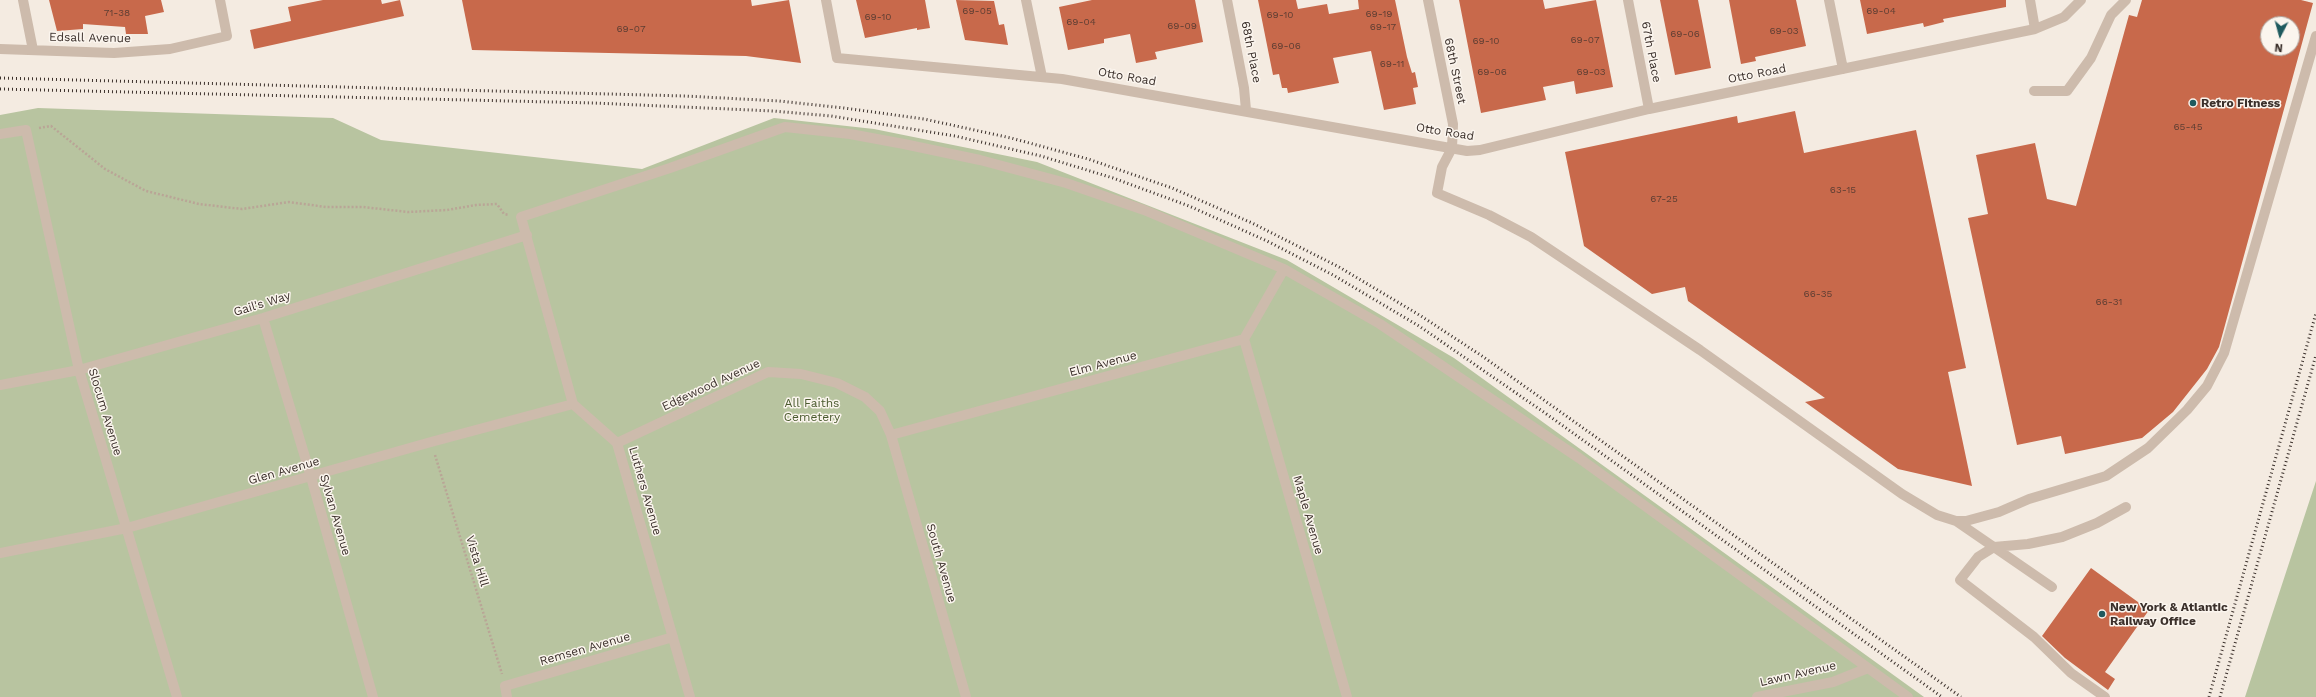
<!DOCTYPE html>
<html>
<head>
<meta charset="utf-8">
<style>
  body { margin:0 }
  #map { position:relative; width:2316px; height:697px; overflow:hidden; background:#f4ebe1; font-family:"Work Sans",sans-serif }
  canvas { display:block }
  .north { position:absolute; left:2260px; top:16px; width:40px; height:40px; box-sizing:border-box; background:#fbf5ee; border:1px solid #aea6a0; border-radius:50%; rotate:186deg; font-size:11px; font-weight:700; line-height:16px; text-align:center; color:#3b302b }
  .north::after { content:''; display:block; margin:auto; width:14px; height:18px; background:#1f5a5e; clip-path:polygon(50% 0,100% 100%,50% 72%,0 100%) }
</style>
</head>
<body>
<div id="map">
<canvas width="2316" height="697"></canvas>
<div class="north">N</div>
</div>
<script>
const context = document.querySelector('canvas').getContext('2d');
context.lineJoin = 'round';
function paint(path, color) { context.fillStyle = color; context.fill(path, 'evenodd'); }
const shape = rows => new Path2D(rows.map(r => 'M' + r).join(''));
function strokePath(path, color, width, dash) { context.strokeStyle = color; context.lineWidth = width; context.lineCap = dash ? 'butt' : 'round'; context.setLineDash(dash || []); context.stroke(path); }
function label(font, color, halo, rows, align = 'center') {
  context.font = font + ' "Work Sans",sans-serif'; context.lineWidth = 3; context.setLineDash([]); context.textBaseline = 'middle'; context.strokeStyle = halo; context.fillStyle = color; for (const [text, x, y, turn = 0] of rows) {
    context.save(); context.translate(x, y); context.rotate((+turn || 0) * Math.PI / 180); context.textAlign = isNaN(turn) ? turn : align; if (halo) context.strokeText(text, 0, 0); context.fillText(text, 0, 0); context.restore();
  }
}
paint(shape([
  [38,108,333,118,381,140,642,169,774,118,874,129,1037,162,1287,260,1454,358,1924,697,0,697,0,115],
  [2316,481,2316,697,2245,697]
]), '#b8c4a0');
paint(shape([
  [49,0,161,0,164,12,145,16,148,34,126,34,125,27,83,24,83,29,57,31],
  [323,0,381,0,382,4,400,0,404,16,254,49,250,30,291,21,288,7],
  [462,0,751,0,752,6,789,0,801,63,746,56,472,50],
  [856,0,925,0,930,28,917,30,917,28,865,38],
  [956,0,994,1,999,25,1004,24,1008,45,965,40],
  [1092,0,1195,0,1203,42,1155,52,1157,59,1136,63,1130,34,1104,39,1104,43,1068,50,1059,7],
  [1258,0,1296,0,1298,9,1327,4,1329,14,1359,9,1358,0,1395,0,1407,57,1412,73,1415,72,1418,87,1413,88,1416,104,1384,110,1371,51,1333,58,1339,83,1288,93,1287,88,1282,88,1279,74,1273,75],
  [1459,0,1543,0,1545,9,1596,0,1613,87,1576,94,1574,81,1543,87,1546,100,1481,113],
  [1660,0,1698,0,1711,68,1675,75],
  [1729,0,1796,0,1806,46,1755,57,1756,61,1741,64],
  [1860,0,2006,0,2006,7,1943,19,1944,22,1924,27,1923,23,1867,34],
  [2142,0,2301,0,2313,3,2219,347,2207,369,2173,412,2142,438,2065,454,2061,436,2017,445,1968,218,1988,214,1976,155,2035,143,2047,199,2076,206,2129,15,2137,17],
  [2268,24,2292,24,2292,48,2268,48],
  [1795,111,1804,153,1916,130,1966,368,1948,372,1972,486,1898,469,1805,402,1825,398,1688,301,1685,287,1652,294,1584,246,1565,152,1737,116,1738,123],
  [2091,568,2149,610,2105,672,2115,679,2108,690,2065,658,2042,636]
]), '#c8694b');
strokePath(shape([
  [39,128,51,126,105,169,146,191,199,204,242,209,289,202,326,207,363,207,408,212,447,210,476,205,497,204,504,214,509,215],
  [435,455,502,674]
]), '#b9a596', 2.5, [2, 2]);
strokePath(shape([
  [2034,91,2067,91,2091,58,2111,15,2126,0],
  [0,134,26,130,79,370,177,697],
  [1452,148,1442,167,1437,193,1489,215,1531,237,1700,350,1902,494,1937,515,1956,521,1966,521,1999,512,2029,499,2106,476,2148,448,2187,410,2207,386,2224,353,2316,36],
  [263,318,311,477,373,697],
  [1244,339,1347,697],
  [0,385,79,370,263,318,527,235],
  [891,435,1244,339,1284,269],
  [617,443,768,372,801,374,837,383,865,397,880,411,891,435,966,697],
  [1956,521,2052,587],
  [0,553,127,528,431,442,573,404],
  [507,697,505,686,673,637],
  [690,697,617,443,573,404,521,217,670,168,785,127,850,134,904,144,980,160,1066,183,1144,210,1284,269,1380,324,1579,458,1908,697],
  [1757,697,1833,682,1868,668],
  [2105,697,2071,673,2034,637,1960,580,1978,557,1994,547,2028,544,2062,537,2097,523,2126,507]
]), '#cdbbac', 10);
strokePath(shape([
  [23,0,33,50],
  [826,0,837,58,1062,79,1467,151,1480,150,1649,109,2035,29,2064,17,2081,0],
  [1026,0,1042,77],
  [1227,0,1244,88,1246,110],
  [1428,0,1453,124,1452,148],
  [1628,0,1649,109],
  [1829,0,1843,69],
  [2030,0,2035,29],
  [0,49,114,53,170,49,227,36,220,0]
]), '#cdbbac', 10);
strokePath(shape([
  [0,78,685,96,779,101,844,108,924,119,1011,138,1088,159,1172,188,1252,223,1339,267,1421,316,1482,356,1961,697],
  [0,89,594,103,773,111,831,116,955,136,1041,156,1113,178,1189,206,1267,241,1333,275,1419,326,1545,413,1942,697],
  [2209,697,2316,313],
  [2220,697,2316,355]
]), '#3b302b', 3, [1, 3]);
for (const [x, y, r, color] of [
  [2193,103,4,"#1f5a5e"],
  [2102,614,4,"#1f5a5e"]
]) { const dot = new Path2D(); dot.arc(x, y, r, 0, 2 * Math.PI); context.fillStyle = color; context.fill(dot); strokePath(dot, '#fbf5ee', 1.5); }
label('10px', '#5e3e33', null, [
  ["69-05",977,11],
  ["69-04",1881,11],
  ["71-38",117,13],
  ["69-19",1379,14],
  ["69-10",1280,15],
  ["69-10",878,17],
  ["69-04",1081,22],
  ["69-09",1182,26],
  ["69-17",1383,27],
  ["69-07",631,29],
  ["69-03",1784,31],
  ["69-06",1685,34],
  ["69-07",1585,40],
  ["69-10",1486,41],
  ["69-06",1286,46],
  ["69-11",1392,64],
  ["69-06",1492,72],
  ["69-03",1591,72],
  ["65-45",2188,127],
  ["63-15",1843,190],
  ["67-25",1664,199],
  ["66-35",1818,294],
  ["66-31",2109,302]
]);
label('12px', '#3b302b', '#fbf5ee', [
  ["Edsall Avenue",90,38,1],
  ["68th Place",1251,52,79],
  ["67th Place",1651,52,79],
  ["68th Street",1455,71,78],
  ["Otto Road",1757,74,-11],
  ["Otto Road",1127,77,10],
  ["Otto Road",1445,132,9],
  ["Gail's Way",262,304,-17],
  ["Elm Avenue",1103,364,-15],
  ["Edgewood Avenue",711,385,-25],
  ["Slocum Avenue",105,412,73],
  ["Glen Avenue",284,471,-16],
  ["Luthers Avenue",645,491,74],
  ["Sylvan Avenue",335,515,74],
  ["Maple Avenue",1308,515,74],
  ["Vista Hill",477,561,73],
  ["South Avenue",941,563,74],
  ["Remsen Avenue",585,649,-16],
  ["Lawn Avenue",1798,674,-13]
]);
label('bold 12px', '#3b302b', '#fbf5ee', [
  ["Retro Fitness",2201,103],
  ["New York & Atlantic",2110,607],
  ["Railway Office",2110,621]
], 'left');
label('12px', '#4a5a2e', '#fbf5ee', [
  ["All Faiths",812,403],
  ["Cemetery",812,417]
]);
</script>
</body>
</html>
